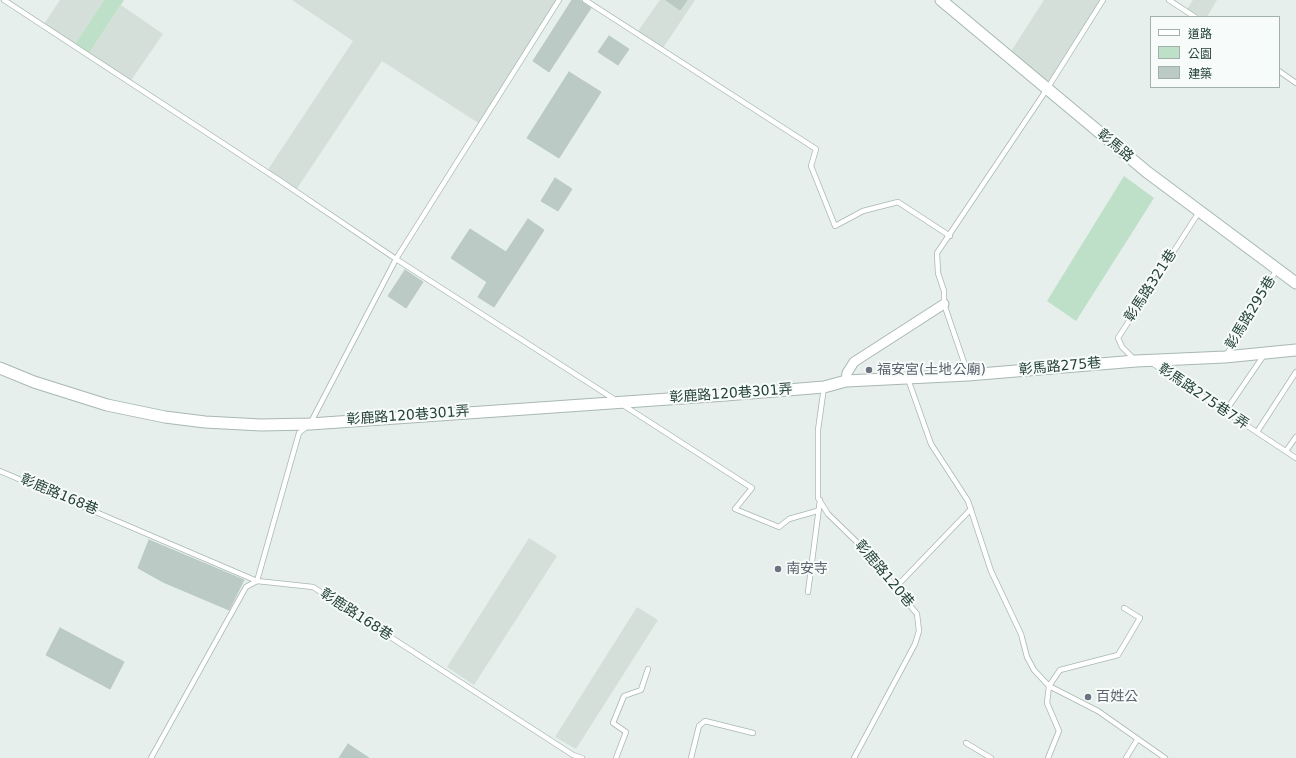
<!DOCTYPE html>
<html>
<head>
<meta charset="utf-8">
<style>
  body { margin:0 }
  #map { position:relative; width:1296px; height:758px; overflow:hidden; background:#e6efeb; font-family:"DejaVu Sans","Noto Sans TC",sans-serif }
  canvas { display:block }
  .legend { position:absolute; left:1150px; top:16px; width:130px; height:72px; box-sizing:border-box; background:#f7fbf9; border:1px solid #a3b1ad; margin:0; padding:5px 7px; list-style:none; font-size:12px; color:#24423a }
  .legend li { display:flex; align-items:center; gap:8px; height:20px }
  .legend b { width:20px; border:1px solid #a3b1ad }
</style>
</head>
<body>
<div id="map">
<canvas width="1296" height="758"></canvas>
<ul class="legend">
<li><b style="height:5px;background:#fff"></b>道路</li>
<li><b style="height:11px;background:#bfe0c8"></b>公園</li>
<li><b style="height:11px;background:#bbcac4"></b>建築</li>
</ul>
</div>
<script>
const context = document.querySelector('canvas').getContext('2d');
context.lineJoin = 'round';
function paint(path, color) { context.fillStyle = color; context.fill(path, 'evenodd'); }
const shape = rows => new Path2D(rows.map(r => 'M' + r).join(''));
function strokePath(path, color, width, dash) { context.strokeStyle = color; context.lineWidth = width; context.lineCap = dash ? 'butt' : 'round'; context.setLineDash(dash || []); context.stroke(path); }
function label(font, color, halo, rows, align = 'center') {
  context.font = font + ' "DejaVu Sans","Noto Sans TC",sans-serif'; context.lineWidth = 4; context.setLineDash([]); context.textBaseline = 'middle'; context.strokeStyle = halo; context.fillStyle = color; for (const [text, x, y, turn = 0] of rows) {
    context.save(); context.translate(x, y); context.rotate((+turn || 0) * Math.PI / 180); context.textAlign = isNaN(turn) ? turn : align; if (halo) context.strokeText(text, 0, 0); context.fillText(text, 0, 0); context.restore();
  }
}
paint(shape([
  [60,0,104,0,75,44,44,24],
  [292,0,556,0,480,124,382,61,296,190,267,171,353,41],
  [660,0,695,0,663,48,638,31],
  [1044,0,1103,0,1048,88,1008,56],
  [1193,0,1217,0,1207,17,1201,17,1187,9],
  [121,5,163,34,130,82,88,55],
  [529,538,557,556,474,685,447,667],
  [637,607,658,620,576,749,555,737]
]), '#d4dfda');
paint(shape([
  [104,0,124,0,88,55,75,44],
  [1124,176,1154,198,1076,321,1047,301]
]), '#bfe0c8');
const building = shape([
  [572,0,580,0,591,8,549,72,533,61,572,0],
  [666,0,687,0,680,10,666,0],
  [609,36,629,49,618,65,598,52,609,36],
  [569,72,601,92,559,158,527,138,569,72],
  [555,178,572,189,558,211,541,201,555,178],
  [528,219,544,230,494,307,478,297,487,282,451,258,470,229,506,252,528,219],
  [405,270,423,282,406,308,388,296,405,270],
  [149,540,244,580,229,610,163,582,138,568,149,540],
  [60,628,124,662,110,689,46,655,60,628],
  [348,744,369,758,339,758,348,744]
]);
paint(building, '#bbcac4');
strokePath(building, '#b8c9c2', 1);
const service = shape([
  [4,0,279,180,396,259,617,401],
  [585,0,816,149,811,166,835,226,863,211,898,202,950,236],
  [1169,0,1195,17],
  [1279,71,1296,83],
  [1226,356,1277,269],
  [1135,360,1122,347,1118,338,1199,212],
  [1152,363,1296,458],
  [968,374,944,304,944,291,938,273,937,253,1047,89,1103,0],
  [908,379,931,444,968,501,991,571,1021,634,1027,657,1034,670,1049,686,1098,711,1165,758],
  [824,387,818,430,818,498,828,514,862,547,917,614,919,631,915,644,854,758],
  [623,405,752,488,735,509,779,527,789,519,817,511],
  [1225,412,1264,355],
  [1257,432,1296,372],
  [1286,451,1296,437],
  [0,471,257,581,313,587,573,755,582,758],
  [896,587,971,509],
  [808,592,820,500],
  [966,743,991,758],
  [151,758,246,587,257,581,299,433,310,424,396,259,559,0],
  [616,758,626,732,613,723,624,696,641,690,648,669],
  [691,758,699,726,705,721,753,733],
  [1048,758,1059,731,1047,703,1049,686,1060,670,1118,655,1140,618,1124,608],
  [1126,758,1137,740]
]);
const minor = shape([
  [846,381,847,373,854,362,944,304]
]);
const tertiary = shape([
  [941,0,1147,172,1296,283],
  [0,368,34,382,107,405,165,417,205,422,261,425,310,424,726,395,824,387,846,381,968,375,1136,361,1225,357,1296,350]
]);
strokePath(service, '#a8b8b2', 6);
strokePath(minor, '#a8b8b2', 11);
strokePath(tertiary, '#a8b8b2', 13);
strokePath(service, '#fff', 4.5);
strokePath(minor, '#fff', 9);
strokePath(tertiary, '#fff', 11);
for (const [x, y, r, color] of [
  [869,370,4,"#6b7280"],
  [778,569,4,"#6b7280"],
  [1088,697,4,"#6b7280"]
]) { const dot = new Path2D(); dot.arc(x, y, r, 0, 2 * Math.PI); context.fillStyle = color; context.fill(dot); strokePath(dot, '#f7fbf9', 1.5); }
label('14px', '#24423a', '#f7fbf9', [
  ["彰馬路",1115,146,40],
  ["彰馬路321巷",1151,286,-57],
  ["彰馬路295巷",1251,313,-59],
  ["彰馬路275巷",1060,367,-5],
  ["彰鹿路120巷301弄",731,394,-4],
  ["彰馬路275巷7弄",1203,397,34],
  ["彰鹿路120巷301弄",408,416,-4],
  ["彰鹿路168巷",59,495,23],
  ["彰鹿路120巷",884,574,50],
  ["彰鹿路168巷",356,615,33]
]);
label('14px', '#5b616d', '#f7fbf9', [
  ["福安宮(土地公廟)",877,370],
  ["南安寺",786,569],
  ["百姓公",1096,697]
], 'left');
</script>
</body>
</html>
